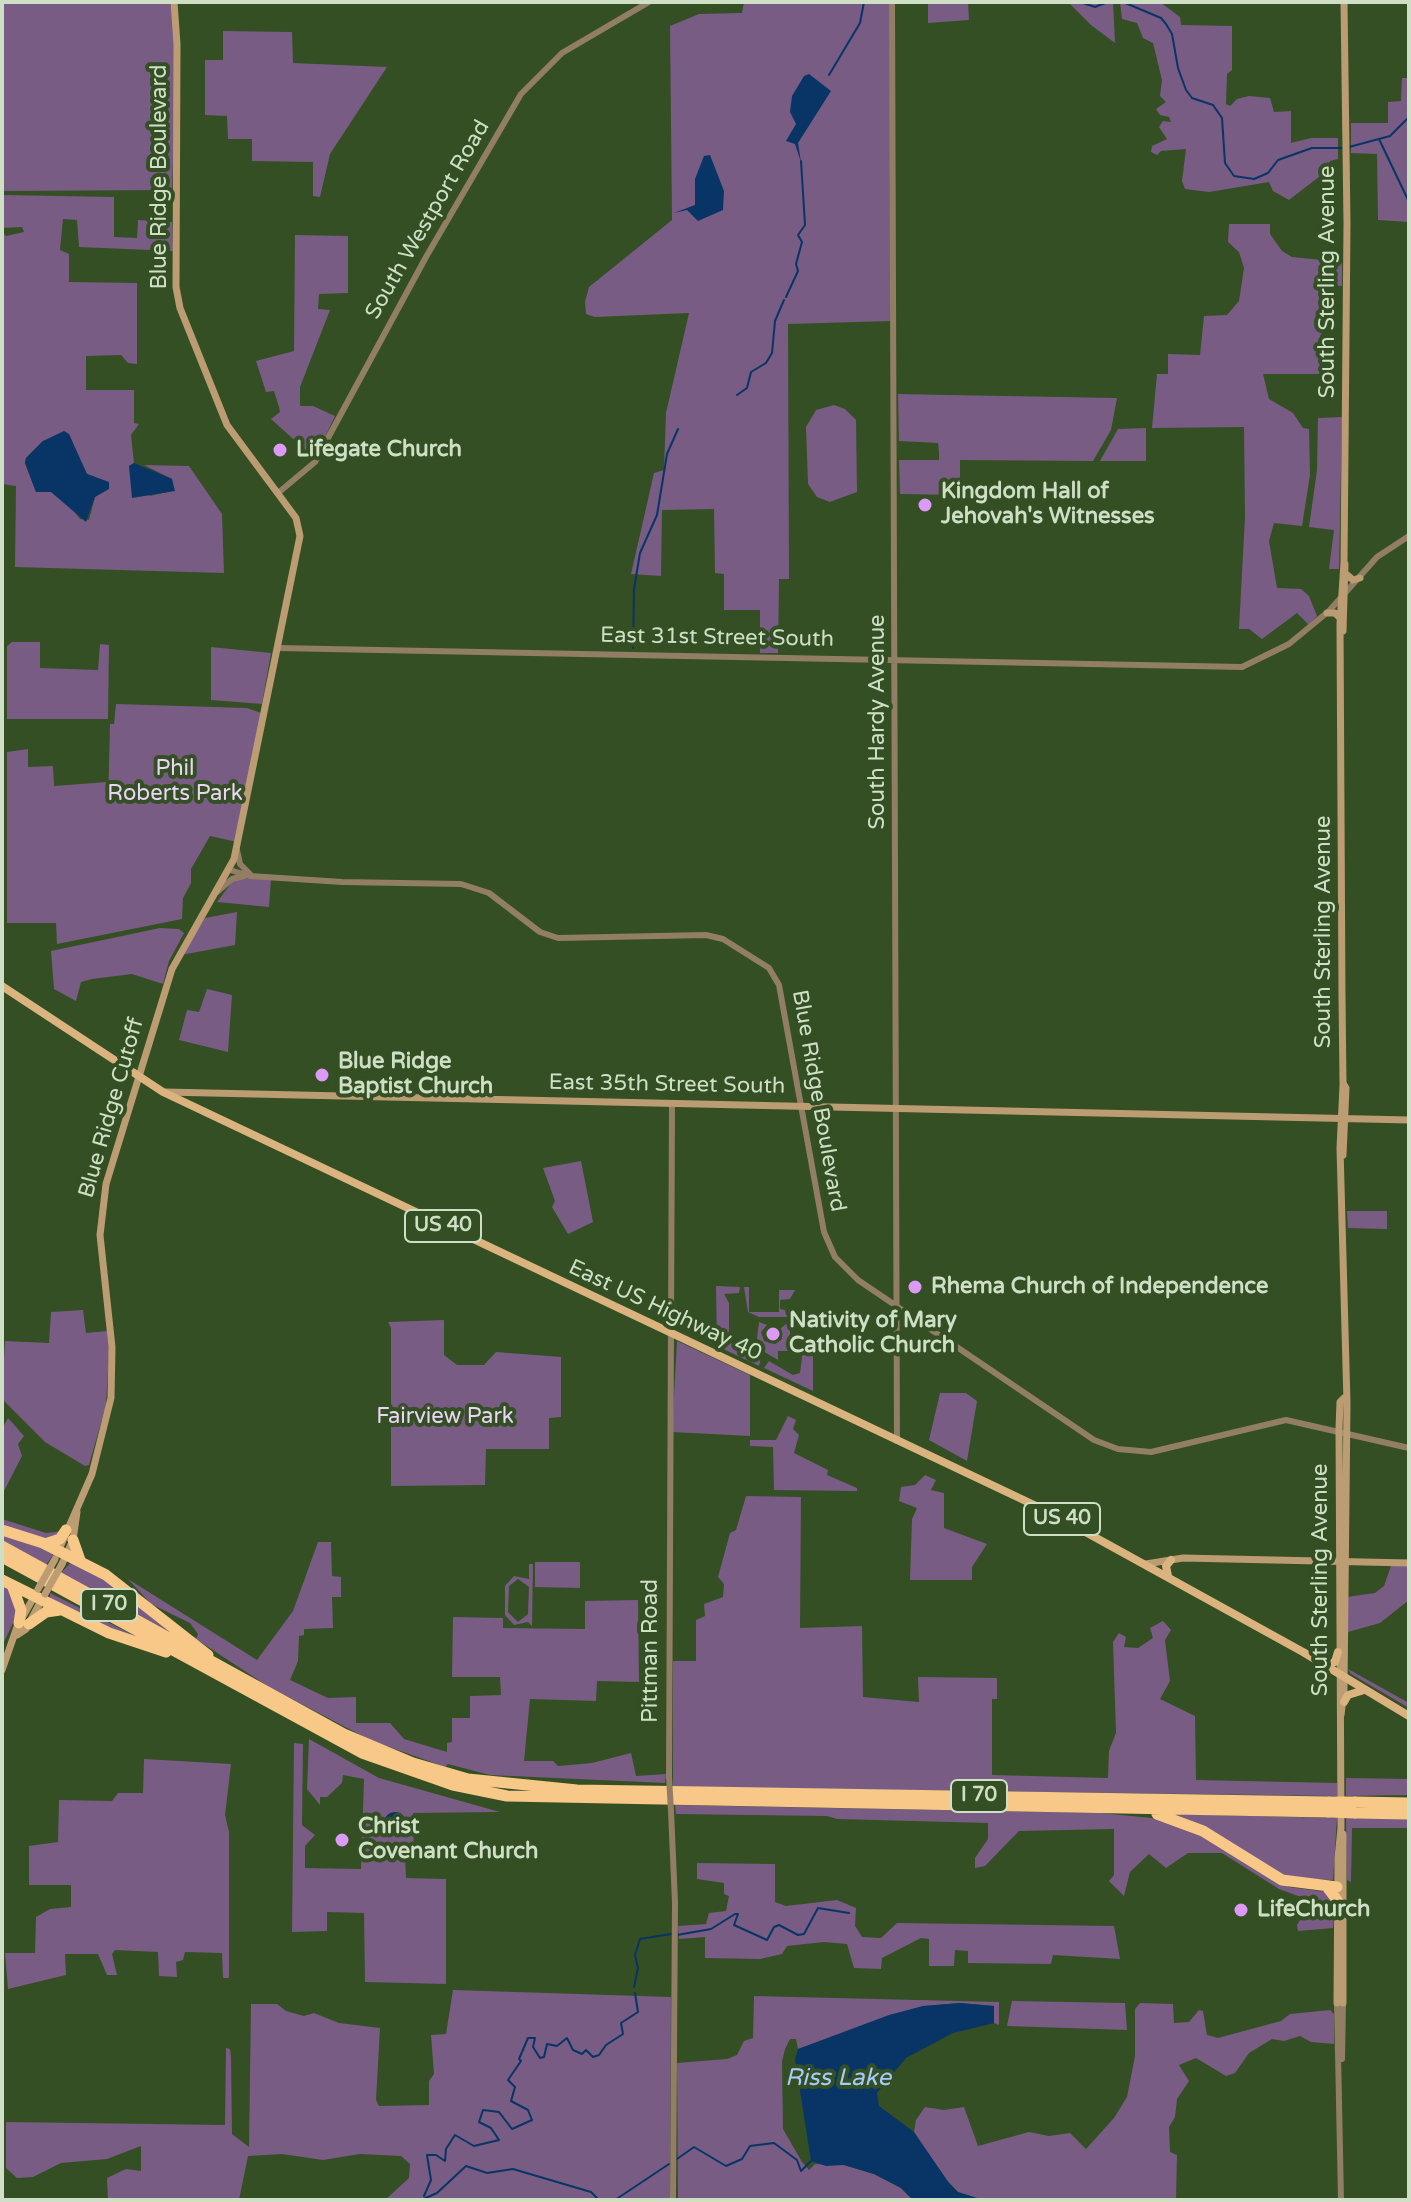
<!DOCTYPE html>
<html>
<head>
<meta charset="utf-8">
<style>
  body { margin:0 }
  #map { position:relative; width:1411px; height:2202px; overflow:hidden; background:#344f23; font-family:"Varela Round",sans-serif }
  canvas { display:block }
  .frame { position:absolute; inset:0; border:4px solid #cedfc6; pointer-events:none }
</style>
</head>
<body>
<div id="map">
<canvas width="1411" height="2202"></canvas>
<div class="frame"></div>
</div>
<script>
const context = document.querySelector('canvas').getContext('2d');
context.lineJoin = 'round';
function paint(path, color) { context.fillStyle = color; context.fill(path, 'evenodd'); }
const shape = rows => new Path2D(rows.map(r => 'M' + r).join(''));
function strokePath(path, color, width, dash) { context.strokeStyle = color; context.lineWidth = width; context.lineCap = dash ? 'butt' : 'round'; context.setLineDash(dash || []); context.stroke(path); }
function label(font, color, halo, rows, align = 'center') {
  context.font = font + ' "Varela Round",sans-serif'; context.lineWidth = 8; context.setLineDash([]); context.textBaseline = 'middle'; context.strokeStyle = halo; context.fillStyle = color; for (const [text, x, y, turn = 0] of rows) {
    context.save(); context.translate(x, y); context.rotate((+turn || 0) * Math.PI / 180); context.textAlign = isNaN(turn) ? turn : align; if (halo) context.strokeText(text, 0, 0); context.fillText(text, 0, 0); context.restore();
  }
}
paint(shape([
  [2,2,170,2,177,35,172,190,2,191],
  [744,2,890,2,891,321,788,324,789,579,779,579,778,653,760,653,760,610,724,610,724,574,715,573,714,509,662,510,661,576,631,574,654,473,664,470,666,413,689,313,595,317,586,314,585,302,589,287,672,220,670,26,699,14,742,13],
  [968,2,969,20,928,23,928,2],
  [1068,2,1113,2,1115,43,1091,25],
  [1120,2,1160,2,1180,17,1181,25,1232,26,1232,70,1227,74,1226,104,1230,106,1237,99,1249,96,1270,98,1274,112,1291,111,1291,143,1311,138,1338,138,1338,159,1330,161,1324,173,1289,200,1273,191,1269,182,1209,192,1185,189,1182,181,1186,149,1161,151,1157,155,1151,152,1152,146,1167,139,1159,127,1163,121,1171,122,1169,117,1160,115,1156,109,1166,102,1160,96,1162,80,1153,43,1143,38,1137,23,1122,19],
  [223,31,292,32,293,63,387,67,330,154,320,197,313,196,313,162,252,161,252,139,228,139,227,116,205,115,205,60,223,60],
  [1402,78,1409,78,1409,222,1378,220,1377,154,1351,153,1351,123,1388,123,1388,102,1401,101],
  [2,195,114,197,114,237,137,238,138,220,172,222,173,251,79,247,77,220,63,219,60,250,69,254,69,282,137,283,137,364,128,363,121,355,86,356,86,390,134,390,134,423,139,424,131,435,134,463,129,466,150,496,167,492,172,479,144,465,189,466,222,514,224,573,15,567,16,486,2,484,2,232,6,236,24,232,22,227,2,228],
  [69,434,81,465,87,474,95,477,95,497,89,520,80,519,65,500,51,492,36,492,25,463,26,458,43,441],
  [1229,224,1270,224,1270,234,1282,251,1292,257,1342,262,1342,286,1319,285,1319,302,1328,307,1332,318,1320,336,1320,374,1263,374,1269,399,1293,413,1303,428,1309,429,1310,475,1302,526,1274,523,1269,541,1277,588,1301,589,1309,596,1317,616,1309,625,1297,613,1262,639,1249,629,1239,629,1245,517,1244,427,1152,428,1157,374,1168,374,1168,354,1200,355,1204,316,1227,315,1239,301,1244,268,1239,252,1228,242],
  [295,235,348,236,348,293,319,294,318,309,330,310,300,387,300,406,313,406,335,416,317,454,312,456,271,419,280,412,279,407,274,391,266,392,256,361,294,351],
  [898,394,949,395,1117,398,1111,430,1093,461,960,460,960,495,900,494,899,460,939,460,939,452,938,443,899,441],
  [834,405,845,409,856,420,857,492,830,502,817,497,808,484,806,427,816,410],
  [1342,417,1339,569,1329,569,1334,530,1309,527,1317,470,1318,418],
  [1146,428,1146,461,1100,461,1118,429],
  [40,642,40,668,98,670,100,644,109,645,108,719,7,719,7,646,12,642],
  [211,647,271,653,262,704,211,700],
  [116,704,247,708,261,713,237,842,210,836,191,869,191,883,183,898,182,919,57,944,56,923,7,923,7,752,28,749,28,767,53,766,54,786,107,782,108,805,110,724,114,724],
  [241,878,271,879,269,907,217,902,232,882],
  [237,912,235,945,181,955,205,918],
  [160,928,179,929,184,933,169,961,163,984,132,974,92,979,81,982,76,1001,54,989,51,951],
  [207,989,232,995,228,1052,179,1040,187,1010,199,1012],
  [581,1161,593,1222,568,1234,552,1207,555,1201,543,1168],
  [1347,1211,1387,1211,1387,1229,1348,1228],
  [716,1286,740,1287,739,1293,724,1294,729,1303,729,1340,735,1348,761,1357,759,1366,717,1346],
  [744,1287,749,1287,749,1312,779,1312,779,1290,795,1290,790,1299,780,1300,780,1309,785,1310,786,1315,796,1309,795,1317,759,1317,748,1312],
  [83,1310,86,1333,107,1331,109,1351,106,1405,89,1465,85,1466,45,1442,2,1399,5,1341,49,1343,51,1312],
  [444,1320,444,1355,457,1365,484,1365,496,1352,561,1357,561,1417,549,1418,549,1449,486,1449,485,1485,391,1486,391,1328,388,1322],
  [791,1320,797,1320,798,1324,790,1324,790,1351,778,1351,778,1360,756,1347,759,1322,767,1325,761,1332,764,1341,775,1344,782,1339,780,1329],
  [677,1341,750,1375,750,1436,672,1432],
  [804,1341,813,1341,813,1391,764,1368,769,1361,793,1375,800,1373],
  [940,1393,966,1393,977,1401,967,1461,929,1440],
  [788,1416,796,1420,793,1429,799,1435,794,1453,828,1470,827,1475,857,1488,857,1491,774,1490,773,1447,750,1446,750,1440,776,1440],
  [8,1418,24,1436,18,1444,22,1456,2,1495,2,1429],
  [925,1475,936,1480,931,1490,944,1493,944,1528,987,1544,972,1567,972,1580,910,1580,912,1519,917,1508,899,1501,901,1487,915,1485],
  [746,1496,801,1497,800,1628,862,1626,863,1697,919,1702,918,1677,997,1678,997,1699,992,1699,992,1775,1108,1778,1109,1751,1116,1733,1113,1642,1119,1633,1126,1637,1124,1647,1138,1648,1153,1638,1150,1628,1163,1621,1171,1630,1165,1640,1170,1681,1160,1699,1195,1716,1196,1780,1337,1783,1337,1796,673,1787,673,1661,696,1661,696,1620,705,1616,704,1604,723,1597,724,1584,718,1577,730,1533,736,1530],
  [2,1519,46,1533,64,1531,48,1539,2,1527],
  [2,1533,51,1549,53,1555,46,1565,2,1541],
  [318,1542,331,1542,332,1576,341,1577,341,1597,332,1597,333,1628,304,1629,304,1635,299,1636,298,1661,290,1680,328,1698,356,1697,356,1723,390,1723,404,1739,447,1752,447,1743,452,1742,452,1718,470,1718,470,1696,501,1695,500,1677,452,1677,453,1617,503,1618,503,1628,585,1629,585,1601,638,1600,639,1682,597,1681,596,1701,530,1699,524,1761,553,1761,558,1766,592,1763,631,1753,636,1776,666,1774,665,1783,490,1775,448,1764,445,1767,370,1740,269,1687,196,1639,198,1634,190,1623,151,1604,128,1579,257,1660,293,1611],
  [72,1561,107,1580,187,1641,61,1573],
  [535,1562,580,1562,580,1588,535,1587],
  [1392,1563,1409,1563,1409,1600,1380,1623,1348,1632,1347,1597,1375,1593,1384,1586],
  [529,1564,533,1564,532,1626,528,1622,514,1625,505,1615,505,1586,514,1576,529,1579],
  [518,1579,529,1587,528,1614,518,1622,508,1612,509,1586],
  [2,1583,12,1590,17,1615,2,1646],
  [50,1593,141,1639,114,1633,50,1600],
  [1348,1669,1409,1703,1409,1708,1351,1674],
  [309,1739,379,1778,500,1812,413,1813,414,1855,405,1855,406,1878,446,1879,446,1984,365,1982,364,1913,327,1912,327,1931,292,1932,294,1743,303,1744,302,1825,315,1835,305,1846,305,1868,361,1869,364,1779,343,1775,342,1783,327,1797,320,1797,320,1805,307,1789],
  [144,1759,231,1764,225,1815,229,1832,229,1978,223,1978,222,1953,185,1952,183,1960,176,1962,177,1977,159,1976,158,1952,115,1950,112,1954,117,1975,107,1975,98,1954,65,1954,66,1975,8,1989,5,1953,35,1953,36,1917,50,1909,71,1907,71,1885,29,1885,29,1846,58,1842,59,1800,112,1801,118,1793,143,1793],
  [1346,1778,1409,1779,1409,1795,1346,1796],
  [675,1805,1100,1813,1162,1819,1191,1829,1289,1887,1327,1892,1335,1905,1333,1928,1298,1931,1297,1925,1312,1901,1279,1889,1222,1853,1188,1853,1166,1868,1149,1854,1130,1872,1124,1896,1109,1881,1114,1875,1114,1829,1019,1831,985,1866,975,1868,975,1858,988,1839,988,1823,837,1819,827,1816,676,1814],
  [1170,1814,1337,1818,1333,1880,1287,1879],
  [1346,1818,1409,1819,1409,1828,1352,1828,1351,1882,1347,1880],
  [697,1863,775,1864,775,1902,786,1906,837,1900,856,1908,855,1926,862,1937,881,1938,897,1923,1114,1926,1120,1959,1053,1955,1051,1964,968,1963,968,1951,955,1950,954,1966,929,1966,929,1939,921,1938,882,1958,881,1969,854,1968,847,1944,824,1942,787,1946,782,1954,760,1959,705,1958,705,1937,679,1939,678,1926,706,1924,709,1913,726,1911,729,1896,724,1894,724,1883,697,1879],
  [453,1990,671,1997,670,2200,385,2200,409,2178,410,2164,401,2156,360,2154,323,2160,282,2154,248,2156,239,2200,108,2200,107,2178,126,2169,141,2171,141,2146,107,2159,61,2163,33,2177,17,2178,6,2168,6,2122,225,2125,226,2048,230,2049,231,2057,232,2134,249,2147,251,2004,277,2004,286,2011,304,2016,314,2013,339,2023,380,2028,376,2100,379,2106,429,2105,429,2081,434,2074,431,2035,446,2034],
  [754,1996,999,2002,999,2025,994,2023,994,2006,960,2003,923,2006,798,2049,796,2039,790,2039,785,2049,782,2062,783,2129,802,2162,809,2170,815,2164,844,2165,874,2174,901,2188,913,2200,678,2200,677,2063,727,2059,737,2055,744,2041,753,2038],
  [1012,2001,1125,2003,1127,2030,1007,2026],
  [1140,2003,1173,2004,1174,2023,1189,2022,1199,2010,1203,2011,1207,2035,1218,2038,1281,2021,1290,2014,1330,2010,1334,2014,1334,2044,1311,2042,1300,2036,1284,2041,1272,2039,1249,2053,1235,2073,1226,2076,1196,2058,1179,2065,1189,2081,1177,2099,1175,2117,1169,2127,1170,2152,1177,2155,1176,2200,983,2200,958,2192,940,2173,914,2132,916,2120,925,2107,944,2110,964,2107,978,2146,1029,2132,1049,2136,1070,2133,1086,2149,1114,2118,1127,2097,1135,2056,1135,2009]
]), '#785c84');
paint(shape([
  [809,74,831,91,798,143,801,162,795,144,786,141,796,124,790,112,792,96,804,76],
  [710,155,724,191,723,210,698,221,687,210,674,213,695,205,695,179,704,156],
  [64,431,69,434,87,474,109,482,109,489,95,497,86,522,51,492,36,492,25,463,26,458,43,441],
  [134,463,172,479,175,491,132,498,129,466],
  '384 1823a11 11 0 1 1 22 0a11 11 0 1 1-22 0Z',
  [960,2003,994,2006,994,2023,953,2033,906,2058,877,2093,879,2106,914,2132,949,2183,958,2192,983,2200,913,2200,901,2188,874,2174,844,2165,826,2166,811,2161,795,2059,798,2049,889,2015,923,2006]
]), '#083566');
strokePath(shape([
  [1080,2,1095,7,1108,2],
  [1123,2,1161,18,1166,24,1172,34,1178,68,1186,90,1192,98,1213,105,1222,118,1225,163,1234,176,1254,179,1268,173,1278,160,1312,148,1342,148],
  [829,75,860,23,864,2],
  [1379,139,1409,202],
  [1349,147,1390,136,1409,117],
  [786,297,798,271,796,264,802,242,798,235,805,225,801,161],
  [2,343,3,343],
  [737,395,747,388,751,372,766,363,772,353,775,321,784,300],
  [633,648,634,589,640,553,657,515,667,454,678,429],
  [677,1935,711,1929,735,1914,738,1914,734,1925,767,1940,774,1927,779,1925,798,1935,804,1934,818,1908,849,1913],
  [634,1987,638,1968,635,1955,640,1939,671,1934],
  [677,2159,694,2147,726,2166,742,2159,750,2146,774,2143,797,2160,801,2171,811,2161],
  [424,2196,431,2180,427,2155,436,2155,445,2161,446,2149,455,2135,474,2146,499,2140,491,2128,479,2122,483,2110,499,2112,512,2129,532,2120,528,2110,511,2101,515,2087,508,2080,521,2061,519,2059,528,2038,535,2038,533,2047,540,2058,544,2057,547,2044,557,2046,567,2038,573,2050,582,2054,586,2050,593,2057,599,2055,606,2045,623,2034,621,2023,638,2012,635,1993],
  [421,2200,437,2193,466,2166,487,2173,513,2169,591,2192,599,2200],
  [615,2200,669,2164]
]), '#083566', 2);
strokePath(shape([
  [892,2,897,1441],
  [278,493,315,462,426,257,521,94,562,53,649,2],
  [277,648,1242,667,1289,644,1329,611,1377,557,1409,536],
  [237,850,240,864,250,874],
  [230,870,250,876,342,882,461,884,489,893,540,932,558,938,706,935,723,939,769,968,779,985,824,1232,835,1257,858,1280,1094,1440,1118,1449,1151,1452,1286,1420,1409,1448],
  [217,892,232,879,244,876],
  [669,1777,672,1103],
  [671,1811,675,1903,673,2200],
  [1337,2003,1341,2200],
  [1342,2059,1343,2003]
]), '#917e64', 6);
strokePath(shape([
  [1346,574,1353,580,1360,578],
  [1327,613,1335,613,1340,618],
  [1343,631,1345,564],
  [165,1092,1409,1120],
  [1343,1155,1346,1088,1343,1083,1342,996,1340,624,1344,562,1347,223,1344,2],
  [57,1554,92,1474,111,1398,112,1347,100,1235,106,1184,172,969,234,859,300,536,296,518,227,425,180,308,176,287,177,44,174,2],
  [62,1564,73,1540,77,1512],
  [1146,1564,1183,1558,1409,1563],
  [17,1635,26,1629,42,1599],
  [2,1670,17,1627,35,1595],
  [1341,1715,1344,1689,1347,1403,1340,1148,1343,1085],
  [1337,2003,1338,1858,1341,1828,1339,1429,1340,1402,1344,1398],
  [1343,2003,1343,1834]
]), '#bb9c73', 7);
strokePath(shape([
  [2,986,163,1092,1051,1513,1303,1652,1409,1716],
  [1168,1576,1166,1566,1171,1560],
  [1326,1665,1335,1662,1338,1652],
  [1344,1702,1348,1695,1361,1691]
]), '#dab37e', 8);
strokePath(shape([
  [2,1530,43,1543,106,1575,208,1655],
  [73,1540,80,1560],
  [45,1544,60,1539,66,1530],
  [2,1546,344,1734,413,1763,468,1779,577,1790,1329,1802],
  [2,1557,362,1753,453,1785,507,1796,1328,1812],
  [2,1580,109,1633,166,1652],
  [12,1585,21,1610,19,1623],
  [29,1624,46,1612,60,1610],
  [1355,1802,1409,1803],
  [1355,1813,1409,1814],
  [1157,1814,1203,1831,1282,1880,1337,1887],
  [1327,1887,1337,1900]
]), '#f7c887', 11);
strokePath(shape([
  [669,1777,671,1811]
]), '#917e64', 6);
strokePath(shape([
  [38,1589,55,1559],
  [45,1594,62,1564]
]), '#bb9c73', 7);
strokePath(shape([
  [1329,1802,1355,1802],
  [1328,1812,1355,1813]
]), '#f7c887', 11);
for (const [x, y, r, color] of [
  [280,450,8,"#da9af6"],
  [925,505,8,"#da9af6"],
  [322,1075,8,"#da9af6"],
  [915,1287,8,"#da9af6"],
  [773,1334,8,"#da9af6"],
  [342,1840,8,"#da9af6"],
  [1241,1910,8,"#da9af6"]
]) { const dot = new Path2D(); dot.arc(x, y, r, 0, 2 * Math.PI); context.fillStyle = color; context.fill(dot); strokePath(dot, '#344f23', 3); }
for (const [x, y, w] of [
  [443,1226,76],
  [1062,1519,76],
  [109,1605,56],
  [979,1796,56]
]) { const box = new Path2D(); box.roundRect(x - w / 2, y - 16, w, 32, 6); context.fillStyle = '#344f23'; context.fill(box); strokePath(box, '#cedfc6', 2); }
label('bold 20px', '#cedfc6', null, [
  ["US 40",443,1226],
  ["US 40",1062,1519],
  ["I 70",109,1605],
  ["I 70",979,1796]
]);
label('22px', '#cedfc6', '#344f23', [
  ["Blue Ridge Boulevard",160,177,-90],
  ["South Westport Road",428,220,-60],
  ["South Sterling Avenue",1328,282,-90],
  ["East 31st Street South",717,638,1],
  ["South Hardy Avenue",878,722,-90],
  ["South Sterling Avenue",1324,932,-90],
  ["East 35th Street South",667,1085,1],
  ["Blue Ridge Boulevard",818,1101,80],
  ["Blue Ridge Cutoff",112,1108,-74],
  ["East US Highway 40",665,1311,25],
  ["South Sterling Avenue",1321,1580,-90],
  ["Pittman Road",651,1651,-90]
]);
label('bold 22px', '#cedfc6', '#344f23', [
  ["Lifegate Church",296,450],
  ["Kingdom Hall of",941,492],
  ["Jehovah's Witnesses",941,517],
  ["Blue Ridge",338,1062],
  ["Baptist Church",338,1087],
  ["Rhema Church of Independence",931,1287],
  ["Nativity of Mary",789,1321],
  ["Catholic Church",789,1346],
  ["Christ",358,1827],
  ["Covenant Church",358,1852],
  ["LifeChurch",1257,1910]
], 'left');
label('22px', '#ebd5f6', '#344f23', [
  ["Phil",175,769],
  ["Roberts Park",175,794],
  ["Fairview Park",445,1417]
]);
label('italic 24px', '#a6caf9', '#344f23', [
  ["Riss Lake",838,2079]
]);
</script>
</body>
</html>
